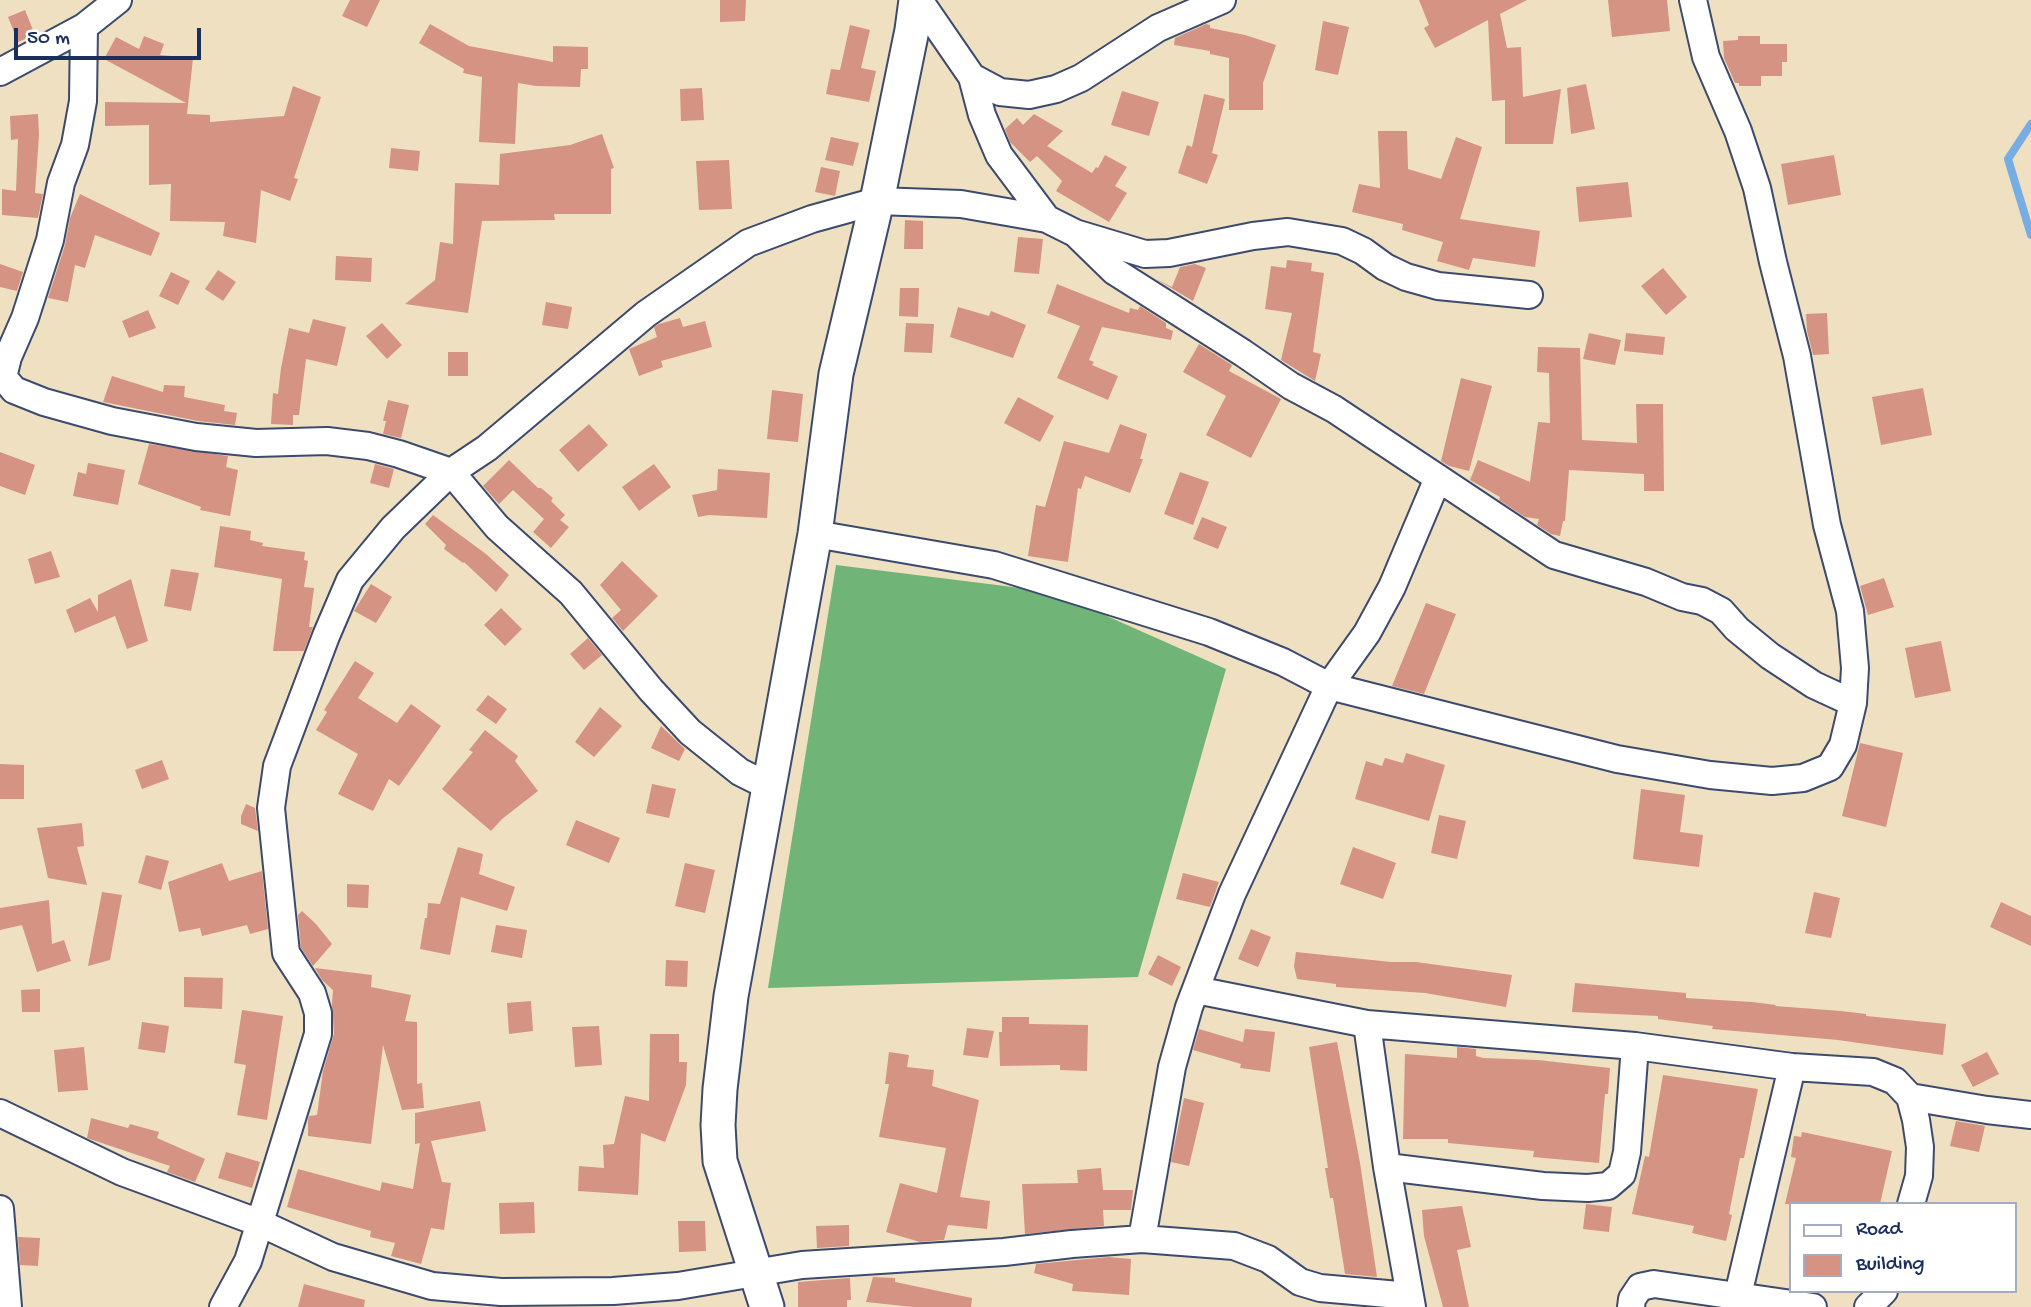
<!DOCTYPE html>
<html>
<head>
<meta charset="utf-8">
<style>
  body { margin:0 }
  #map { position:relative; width:2031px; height:1307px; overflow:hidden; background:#efe0c1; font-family:"Gochi Hand",sans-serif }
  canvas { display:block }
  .legend { position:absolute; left:1789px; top:1202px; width:228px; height:91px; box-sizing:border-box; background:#fff; border:2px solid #a4acbf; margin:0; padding:9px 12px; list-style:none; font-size:21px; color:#1b2f5e }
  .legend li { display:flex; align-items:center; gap:14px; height:35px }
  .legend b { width:35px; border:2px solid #a4acbf }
  .scale { position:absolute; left:14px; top:28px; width:187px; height:32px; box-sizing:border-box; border:4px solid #1b2f5e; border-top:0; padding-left:9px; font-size:21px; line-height:24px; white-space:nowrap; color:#1b2f5e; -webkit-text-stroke:5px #fff; paint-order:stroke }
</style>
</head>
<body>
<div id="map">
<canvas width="2031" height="1307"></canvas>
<ul class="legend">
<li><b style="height:9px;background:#fff"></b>Road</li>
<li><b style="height:19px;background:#d59383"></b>Building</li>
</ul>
<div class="scale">50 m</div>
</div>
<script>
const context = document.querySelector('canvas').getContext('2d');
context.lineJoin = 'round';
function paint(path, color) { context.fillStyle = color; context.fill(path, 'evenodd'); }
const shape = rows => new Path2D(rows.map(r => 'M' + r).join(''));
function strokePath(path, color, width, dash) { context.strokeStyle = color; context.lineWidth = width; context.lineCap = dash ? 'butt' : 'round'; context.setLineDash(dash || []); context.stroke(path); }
paint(shape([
  [836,565,1053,592,1226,669,1138,977,768,988]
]), '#71b478');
strokePath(shape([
  [2031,124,2008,159,2031,235]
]), '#75ade4', 8);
paint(shape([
  [350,0,380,0,367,27,342,16],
  [720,0,746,0,745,21,720,22],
  [1419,0,1527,0,1500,14,1507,48,1521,47,1523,97,1561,89,1553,144,1505,144,1505,100,1492,101,1488,20,1435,48,1424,28,1429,25],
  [1608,0,1667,0,1670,31,1612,37],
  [25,10,35,35,18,42,8,17],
  [1323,21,1349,27,1338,75,1315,70],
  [430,24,469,46,553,62,553,46,588,47,588,69,581,69,580,87,536,86,518,83,515,144,479,142,482,77,463,73,464,69,419,43],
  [1206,24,1210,25,1210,28,1245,35,1276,45,1263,83,1263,110,1229,110,1229,58,1210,54,1210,51,1174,45,1175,38],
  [850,25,870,30,861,68,876,71,869,102,826,94,831,69,840,70],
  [144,36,164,44,160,55,193,58,187,114,210,115,210,122,284,116,293,86,321,97,294,178,298,179,290,201,261,190,256,243,223,236,225,222,170,221,171,184,149,185,149,125,105,126,105,102,186,103,104,59,116,37,139,49],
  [1738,36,1760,36,1760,44,1787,44,1787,62,1782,62,1782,76,1761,76,1761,86,1739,86,1739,83,1735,83,1724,58,1723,41,1738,40],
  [1586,84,1595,129,1571,134,1567,88],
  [702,88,704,120,681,121,680,89],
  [1122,91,1159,102,1149,136,1111,125],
  [1204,94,1225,99,1212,153,1218,155,1207,184,1178,173,1187,145,1192,147],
  [38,114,39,135,35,193,43,194,38,218,2,215,2,189,16,191,18,139,11,140,10,116],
  [1034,114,1063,131,1047,146,1092,173,1096,167,1098,168,1105,155,1127,167,1115,186,1127,193,1109,222,1056,191,1062,181,1037,156,1030,162,1010,142,1005,129,1017,118,1023,125],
  [1378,131,1407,131,1408,169,1441,179,1456,137,1482,147,1460,219,1540,231,1535,267,1473,258,1469,270,1437,261,1443,242,1402,230,1403,224,1352,212,1359,184,1380,188],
  [602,134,614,168,611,169,611,214,554,214,555,220,482,221,468,313,405,304,435,280,440,242,453,244,455,183,499,185,500,154,570,145],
  [831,137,859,143,853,166,825,160],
  [391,148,420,151,418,171,389,168],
  [1834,155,1841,195,1788,205,1781,164],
  [729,160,732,209,699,210,696,161],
  [821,167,840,171,835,196,815,192],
  [1628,182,1632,217,1579,222,1576,187],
  [80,194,160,233,151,256,95,235,85,268,75,265,68,302,48,298,65,245,70,218],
  [905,220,923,221,923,249,904,249],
  [1018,237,1043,239,1039,274,1014,272],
  [336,256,372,258,371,282,335,280],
  [1287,260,1312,263,1311,271,1324,273,1313,352,1321,354,1315,381,1281,360,1292,313,1265,309,1271,266,1286,268],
  [0,264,23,272,17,291,0,287],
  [1195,264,1206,268,1193,301,1156,279,1172,287,1180,267],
  [1663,268,1687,297,1666,315,1641,286],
  [218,270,236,282,223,301,205,289],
  [171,272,190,281,178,305,159,296],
  [1057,284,1129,313,1130,308,1138,310,1140,306,1166,323,1166,328,1173,331,1171,340,1102,327,1089,360,1094,362,1092,365,1118,376,1108,400,1057,378,1080,326,1047,313],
  [900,288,919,288,918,317,899,316],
  [546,302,572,307,568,329,542,325],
  [958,307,989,316,991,311,1026,325,1013,358,950,337],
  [148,310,156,328,129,338,122,321],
  [1827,313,1829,354,1813,355,1807,331,1806,314],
  [680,318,683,327,705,321,712,347,661,361,663,367,639,376,629,349,657,337,654,327,659,324],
  [313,319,346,327,337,366,306,359,299,415,293,415,293,425,271,424,273,393,278,394,281,368,289,328,309,333],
  [382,323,402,345,387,359,366,336],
  [906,323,934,324,932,353,904,352],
  [1589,333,1621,340,1615,365,1583,359],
  [1626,333,1665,337,1663,355,1624,351],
  [1199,344,1232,365,1229,371,1281,399,1251,458,1206,435,1226,396,1183,372],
  [1538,347,1580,348,1582,440,1637,443,1636,404,1663,404,1664,491,1644,491,1644,474,1569,470,1565,521,1563,521,1560,536,1551,534,1537,525,1539,519,1525,517,1499,500,1500,497,1470,480,1478,460,1530,482,1538,422,1550,423,1549,373,1537,372],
  [448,352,468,352,468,376,448,376],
  [112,376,163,392,164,385,185,386,184,397,225,405,224,411,237,413,235,425,198,421,103,402],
  [1461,378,1492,386,1469,471,1449,466,1441,461],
  [1923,388,1932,435,1881,445,1872,397],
  [772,390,803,394,798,442,767,439],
  [1018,397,1054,416,1040,442,1004,423],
  [388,400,409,405,401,438,383,434,386,421,383,421],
  [589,424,608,445,578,472,559,450],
  [1120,424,1147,434,1140,459,1143,459,1130,493,1085,476,1081,489,1078,488,1068,562,1028,556,1036,505,1045,507,1064,441,1109,453],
  [149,444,228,456,226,467,238,470,230,516,200,510,201,507,138,484],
  [0,452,35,465,25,495,0,486],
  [509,460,538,488,541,488,553,498,551,501,565,515,560,520,569,527,551,548,533,532,544,519,513,490,499,504,483,486],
  [88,463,125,470,118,505,73,496,78,472,86,474],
  [375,464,394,469,389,488,370,483],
  [654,464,671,487,639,511,622,487],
  [718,469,770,473,767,518,709,515,698,517,692,495,717,490],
  [1180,472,1209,482,1193,525,1164,514],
  [433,515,486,554,509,575,496,592,464,562,463,563,444,549,446,545,425,524],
  [1202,517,1227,527,1218,549,1193,539],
  [220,526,251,531,250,540,263,543,262,546,305,552,304,560,308,561,304,587,314,588,309,627,313,627,304,651,273,651,282,579,214,567],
  [51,551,60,577,35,584,28,559],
  [622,561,658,596,623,631,612,618,621,610,600,585],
  [171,569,199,573,191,611,164,606],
  [1884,578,1894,607,1868,615,1860,586],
  [131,579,148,641,127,649,115,616,75,633,66,610,90,598,98,612,98,595],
  [371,584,392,597,376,623,354,611],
  [1426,603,1456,614,1424,694,1392,686],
  [501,608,522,629,505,646,484,625],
  [588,638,602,655,584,670,570,654],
  [1941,641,1951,691,1915,698,1905,648],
  [355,661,374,673,358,698,397,723,411,704,441,726,399,786,389,779,373,811,338,794,358,754,316,730,327,712,324,710],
  [488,695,507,709,496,724,476,710],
  [600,707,622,726,594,757,575,742],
  [661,726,685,749,679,761,651,748],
  [485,730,518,756,515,761,538,791,502,819,491,831,442,789,473,752,469,750],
  [1860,743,1903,753,1886,827,1842,816],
  [1406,753,1445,765,1429,821,1355,799,1366,761,1382,766,1385,758,1403,763],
  [162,760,169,779,142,789,135,770],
  [0,764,24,765,24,799,0,799],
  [652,784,676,789,669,818,646,813],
  [1641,789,1685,795,1680,832,1703,835,1699,867,1633,859],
  [246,804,255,808,258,831,241,824,241,816],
  [1439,815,1466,821,1457,859,1431,853],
  [576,820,620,838,609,863,566,845],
  [82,823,84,846,77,847,87,885,48,878,37,828],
  [458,847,483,854,479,874,515,887,507,911,461,897,450,955,420,949,425,918,427,918,428,903,440,904],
  [1353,847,1396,863,1383,899,1340,884],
  [146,855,169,861,161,890,138,883],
  [222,863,229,881,262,871,268,929,250,934,247,925,202,936,200,928,179,932,168,882],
  [685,863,715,870,705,913,675,906],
  [1183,873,1219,882,1210,907,1176,899],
  [347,884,369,885,368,908,347,907],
  [102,892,122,895,110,960,88,966],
  [1814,892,1840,898,1831,938,1805,933],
  [49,900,52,944,64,940,71,961,37,972,22,925,0,930,0,908],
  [2001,902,2031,916,2031,946,1990,927],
  [302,911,316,924,332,944,313,966,301,948,298,915],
  [496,925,527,930,522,958,491,952],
  [1251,929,1271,937,1258,967,1238,959],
  [1296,952,1391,962,1416,962,1512,975,1506,1007,1425,993,1336,987,1336,984,1297,979,1294,966],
  [1158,955,1181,967,1172,986,1148,974],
  [666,960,688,961,687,987,665,986],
  [315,968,372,975,371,987,411,995,405,1021,417,1022,417,1084,422,1083,424,1108,402,1110,383,1045,371,1144,308,1136,308,1120,309,1116,317,1115,323,1071,334,1034,332,1004,333,990,322,980],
  [184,977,223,978,222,1009,184,1007],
  [1575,983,1686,993,1686,998,1752,1002,1776,1005,1775,1006,1841,1011,1866,1014,1866,1016,1946,1024,1943,1055,1838,1040,1712,1029,1713,1026,1658,1019,1658,1016,1572,1012],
  [40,989,40,1012,22,1012,21,990],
  [531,1001,533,1031,509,1034,507,1003],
  [242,1010,283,1016,267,1120,237,1115,246,1065,234,1063],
  [1002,1017,1029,1017,1029,1024,1088,1025,1087,1071,1060,1070,1060,1065,1000,1066,999,1032,1002,1032],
  [142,1022,169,1026,165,1053,138,1049],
  [599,1026,602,1065,575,1067,572,1027],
  [967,1028,994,1031,988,1058,963,1055],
  [1199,1029,1243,1042,1245,1029,1275,1032,1270,1072,1240,1068,1241,1064,1193,1050],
  [650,1034,679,1034,679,1062,687,1062,686,1085,665,1142,641,1133,638,1195,578,1191,579,1166,604,1168,603,1145,614,1144,625,1096,649,1101],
  [1337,1042,1360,1163,1377,1277,1345,1274,1333,1198,1330,1198,1325,1168,1328,1168,1309,1047],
  [84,1047,88,1090,58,1092,54,1050],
  [1457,1047,1476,1049,1476,1056,1483,1058,1538,1060,1610,1068,1608,1094,1605,1094,1599,1163,1533,1157,1534,1151,1448,1143,1448,1139,1403,1139,1405,1054,1457,1058],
  [889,1052,909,1055,907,1067,934,1070,932,1086,979,1100,960,1197,990,1201,987,1229,948,1225,944,1240,920,1242,886,1232,900,1183,937,1193,946,1148,879,1137,889,1084,885,1084],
  [1987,1052,1999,1074,1973,1087,1961,1065],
  [1663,1075,1758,1089,1744,1158,1740,1158,1729,1214,1732,1215,1726,1241,1692,1233,1694,1226,1632,1214,1645,1156,1649,1157],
  [1184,1098,1204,1103,1189,1166,1171,1162],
  [480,1101,486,1131,431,1141,442,1182,451,1183,444,1230,431,1228,421,1264,391,1256,395,1243,370,1237,371,1231,287,1207,298,1169,380,1191,382,1182,413,1189,420,1143,415,1144,415,1113],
  [91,1118,128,1128,130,1124,159,1132,157,1138,205,1159,195,1182,167,1172,170,1166,87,1138],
  [1956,1121,1985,1126,1979,1152,1950,1146],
  [1802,1132,1892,1151,1880,1204,1785,1204,1796,1158,1791,1157,1794,1136,1801,1137],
  [226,1152,260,1162,252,1188,218,1178],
  [1101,1168,1103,1190,1133,1190,1131,1210,1103,1210,1104,1226,1025,1234,1022,1184,1078,1183,1077,1170],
  [534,1202,535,1233,500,1234,499,1203],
  [1586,1204,1612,1207,1609,1232,1583,1229],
  [1462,1206,1471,1247,1457,1250,1469,1307,1443,1307,1424,1236,1422,1210],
  [678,1221,705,1221,706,1251,679,1252],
  [849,1225,849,1246,817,1248,816,1226],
  [18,1237,40,1238,38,1266,20,1265],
  [1108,1257,1131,1259,1129,1295,1072,1291,1073,1284,1034,1273,1036,1264],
  [873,1277,895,1278,895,1282,972,1298,971,1307,913,1307,866,1302],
  [850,1278,851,1300,847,1300,847,1307,798,1307,798,1282],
  [304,1284,365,1300,364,1307,298,1307]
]), '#d59383');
const minor = shape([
  [919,0,972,77,1000,92,1029,95,1056,89,1081,78,1158,28,1222,0],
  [84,27,83,101,75,145,61,183,50,240,25,318,8,357,3,377,14,390,44,402,112,421,196,437,256,443,327,441,368,446,399,454,451,472,497,527,571,593,651,690,690,732,740,772,770,787],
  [0,72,84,27,118,0],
  [972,77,982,115,999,155,1047,219,1075,233,1145,254,1169,253,1253,236,1288,232,1342,241,1363,251,1385,267,1406,277,1438,286,1529,295],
  [1075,233,1114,271,1243,353,1291,386,1334,409,1554,555,1646,582,1682,597,1702,601,1721,611,1737,629,1770,656,1814,685,1853,703],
  [1438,478,1392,587,1367,633,1329,686,1617,759,1710,775,1772,781,1803,778,1830,767,1843,745,1853,703,1855,668,1850,611,1827,525,1797,356,1773,262,1757,188,1738,131,1706,57,1693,0],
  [815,534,994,565,1209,632,1283,662,1329,686,1232,894,1189,1007,1172,1067,1142,1239],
  [1196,990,1367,1024,1635,1046,1792,1067,1873,1072,1895,1081,1910,1097,1916,1120,1920,1147,1919,1176,1911,1204],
  [1367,1024,1387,1167,1412,1307],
  [1910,1097,1987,1110,2031,1115],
  [0,1113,122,1172,260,1223,333,1257,432,1286,501,1292,613,1291,678,1286,802,1265,1004,1252,1072,1244,1142,1239,1234,1246,1268,1259,1300,1282,1320,1288,1410,1296],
  [1387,1167,1543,1186,1588,1188,1608,1186,1622,1174,1627,1152,1635,1046],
  [0,1209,8,1307],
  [1738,1295,1792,1067],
  [223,1307,248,1261,318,1034,318,1013,312,993,286,953,271,808,277,766,326,636,350,580,393,528,451,472,487,448,646,314,748,243,812,219,877,201,961,204,1047,219],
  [1631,1307,1632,1299,1640,1287,1654,1284,1813,1307],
  [1868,1307,1884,1291]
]);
const tertiary = shape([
  [767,1307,720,1161,718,1125,720,1089,731,996,815,534,836,374,877,201,912,30,916,0]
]);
strokePath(minor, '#3b4a6d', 30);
strokePath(tertiary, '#3b4a6d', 37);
strokePath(minor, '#fff', 26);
strokePath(tertiary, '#fff', 33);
</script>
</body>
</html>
